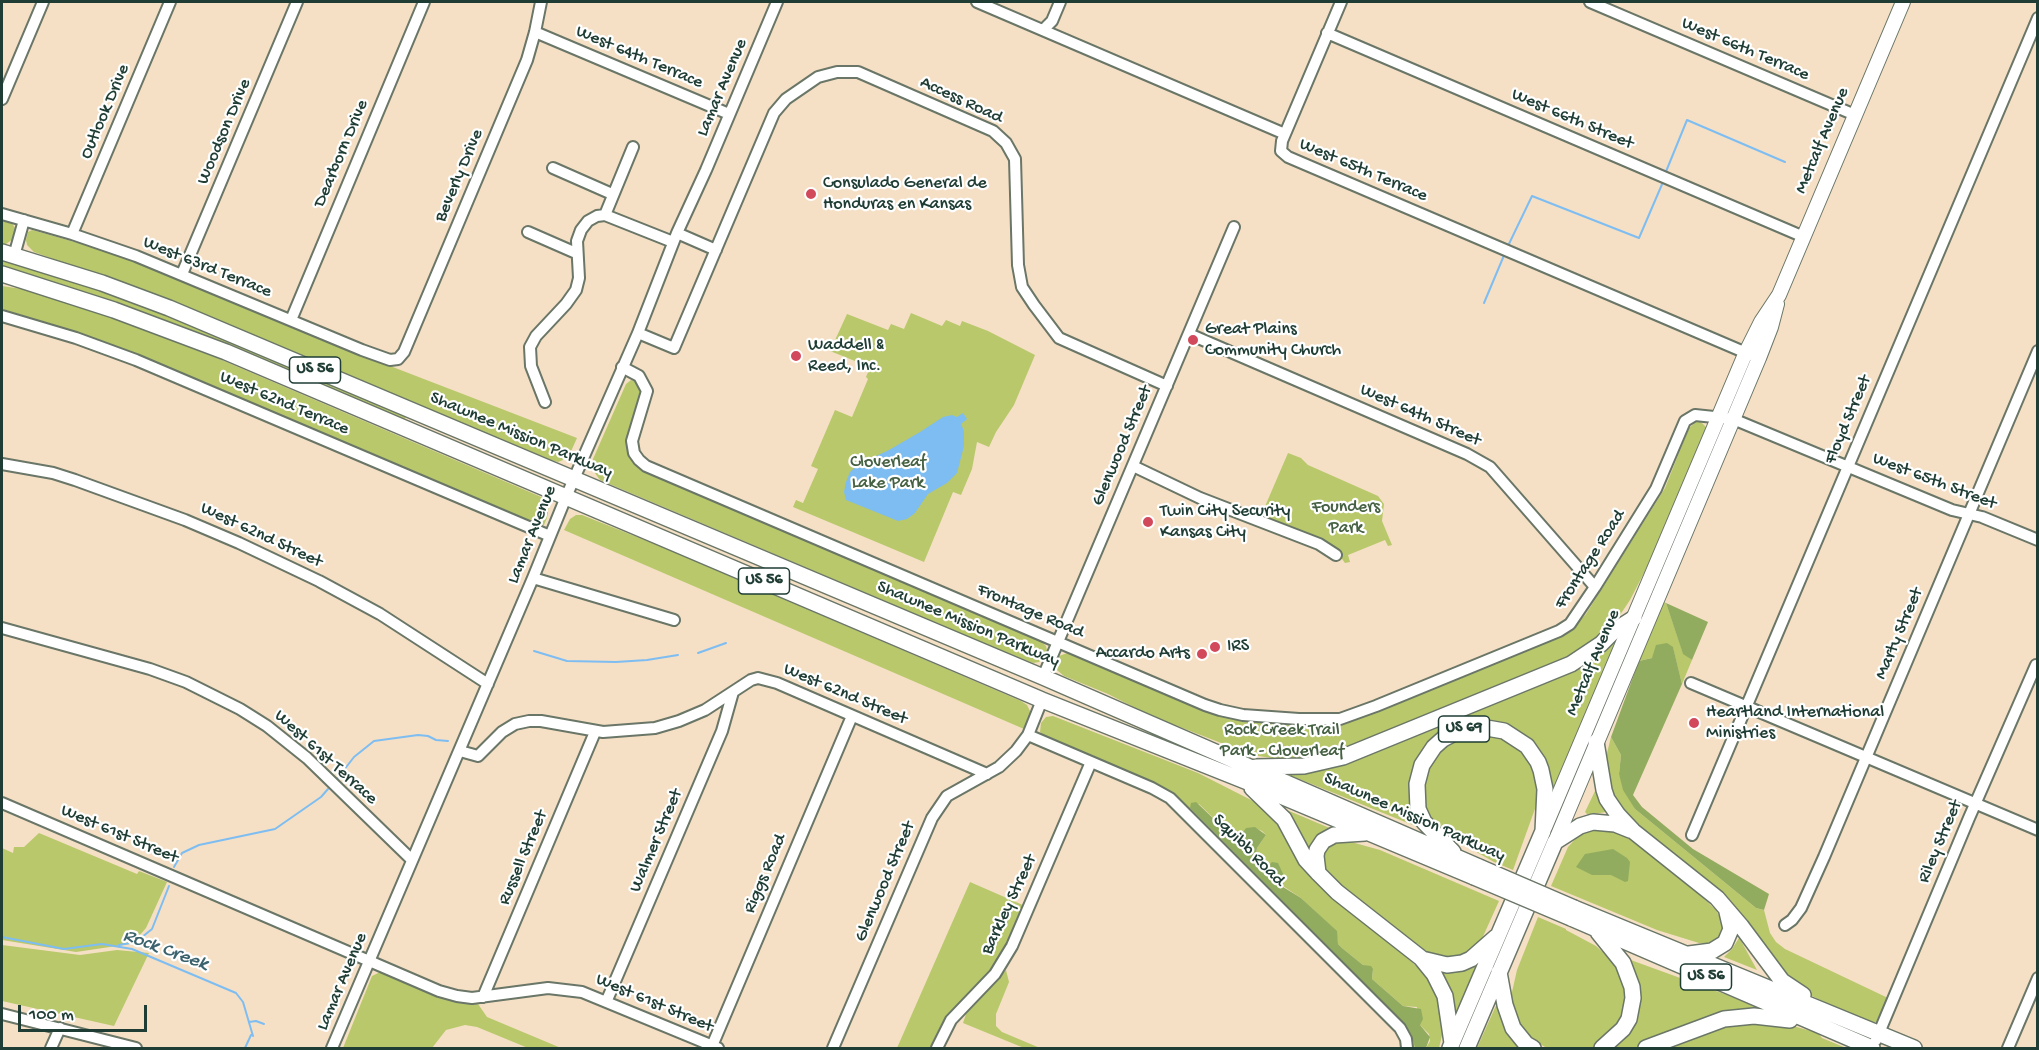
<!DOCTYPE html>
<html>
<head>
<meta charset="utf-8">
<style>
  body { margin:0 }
  #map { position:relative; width:2039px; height:1050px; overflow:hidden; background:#f5e0c5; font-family:"Gochi Hand",sans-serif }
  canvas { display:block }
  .frame { position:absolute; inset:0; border:3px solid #1f3d34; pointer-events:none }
  .scale { position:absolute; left:18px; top:1005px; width:129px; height:27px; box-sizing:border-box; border:3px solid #1f3d34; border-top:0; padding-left:8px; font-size:18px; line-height:21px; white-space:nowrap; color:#1f3d34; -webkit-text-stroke:4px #fff; paint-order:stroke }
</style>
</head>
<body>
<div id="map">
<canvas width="2039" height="1050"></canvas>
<div class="frame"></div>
<div class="scale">100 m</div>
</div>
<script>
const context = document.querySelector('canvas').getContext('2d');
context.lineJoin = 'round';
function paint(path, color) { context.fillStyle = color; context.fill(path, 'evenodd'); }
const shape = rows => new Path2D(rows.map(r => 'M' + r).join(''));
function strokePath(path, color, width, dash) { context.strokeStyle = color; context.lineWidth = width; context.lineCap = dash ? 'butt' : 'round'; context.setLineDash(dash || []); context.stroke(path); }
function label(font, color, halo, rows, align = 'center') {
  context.font = font + ' "Gochi Hand",sans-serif'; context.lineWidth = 4.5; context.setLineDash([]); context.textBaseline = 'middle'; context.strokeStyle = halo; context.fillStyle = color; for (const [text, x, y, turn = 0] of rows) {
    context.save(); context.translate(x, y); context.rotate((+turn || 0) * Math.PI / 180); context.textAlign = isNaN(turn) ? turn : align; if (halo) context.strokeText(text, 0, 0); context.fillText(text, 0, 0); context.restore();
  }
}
paint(shape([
  [2,219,12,223,15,228,13,239,6,244,2,244],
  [32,230,96,248,133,261,346,349,577,438,568,458,558,462,551,460,174,302,34,252,27,245,26,240,28,232],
  [2,260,78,282,157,311,406,416,405,419,132,308,61,284,2,267],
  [2,286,22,289,97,312,217,358,539,496,545,499,549,506,547,518,544,525,540,527,12,315,2,308],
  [911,313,942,326,946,320,960,326,962,321,988,331,1035,355,1014,405,996,432,989,447,977,442,972,469,961,495,953,492,924,562,793,507,796,500,803,503,818,469,811,466,835,410,852,417,868,379,866,377,870,367,830,351,847,314,888,330,891,324,904,329],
  [631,380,638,382,642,392,626,443,630,458,640,469,1040,640,1046,646,1047,650,1045,657,1039,662,1033,663,1000,650,600,480,592,469,593,459,626,384],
  [1696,422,1701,422,1706,427,1707,432,1659,544,1630,600,1620,615,1600,636,1570,658,1343,751,1310,759,1278,759,1252,755,1149,715,1108,694,1064,676,1057,670,1056,662,1059,656,1070,652,1210,713,1233,719,1322,725,1336,725,1355,720,1556,639,1573,628,1586,614,1665,488,1689,428],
  [1288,453,1301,458,1308,465,1378,496,1384,504,1382,521,1392,545,1388,546,1385,540,1348,555,1350,562,1345,563,1337,552,1255,513,1255,508,1263,511],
  [576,515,582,515,667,549,1021,701,1027,705,1031,713,1028,722,1024,729,564,530,570,519],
  [1662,601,1666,603,1683,653,1692,660,1682,684,1673,648,1652,658,1639,661,1640,654],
  [1621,633,1554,787,1551,786,1550,774,1546,764,1500,724,1426,749,1420,828,1287,774,1287,772,1330,767],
  [1053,716,1198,773,1257,803,1273,815,1306,871,1335,900,1404,955,1427,976,1440,996,1444,1027,1439,1048,1426,1048,1430,1041,1429,1034,1420,1025,1417,1007,1403,1006,1372,979,1373,970,1363,965,1342,948,1338,944,1336,931,1301,898,1283,886,1285,878,1255,862,1257,848,1266,835,1262,831,1255,828,1247,828,1241,837,1233,837,1199,804,1190,808,1401,1020,1411,1034,1415,1048,1413,1048,1412,1040,1405,1026,1151,783,1043,735,1040,732,1041,723,1046,717],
  [1481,734,1501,736,1515,744,1526,756,1538,778,1536,806,1513,870,1494,862,1450,837,1437,826,1427,810,1424,801,1423,790,1426,773,1437,754,1453,741],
  [1611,737,1621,755,1619,774,1635,809,1756,908,1764,910,1770,933,1776,942,1785,949,1888,998,1876,1022,1867,1023,1804,992,1788,979,1787,974,1771,956,1728,898,1630,821,1613,801,1606,757],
  [1595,791,1606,812,1588,815,1585,812],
  [1282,808,1332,829,1311,857],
  [1593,829,1611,831,1628,838,1687,883,1716,910,1724,925,1722,936,1710,944,1699,943,1657,930,1551,886,1568,847,1581,833],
  [39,833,137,874,139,871,167,882,146,928,139,936,130,944,76,952,2,940,2,848,13,853,14,847,24,847],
  [1344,840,1380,850,1499,901,1481,941,1469,953,1456,959,1433,956,1404,935,1339,885,1324,868,1322,856,1328,844],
  [970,882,1025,906,998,964,933,1048,897,1048],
  [1538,917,1566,929,1566,930,1596,946,1618,966,1628,998,1621,1021,1602,1042,1593,1047,1588,1048,1547,1048,1529,1038,1517,1021,1512,1004,1512,992,1517,970],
  [1739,938,1740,939,1757,970,1724,957,1732,949],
  [2,945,80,955,117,950,149,953,114,1026,2,1001],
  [1628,959,1727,995,1768,1012,1698,1023,1634,1048,1614,1048,1625,1037],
  [1478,963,1454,1018,1437,970,1472,966],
  [1006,970,1009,982,996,1014,996,1026,1002,1032,1040,1048,1024,1048,963,1023,966,1014],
  [380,972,440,997,461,1003,478,1004,487,1017,561,1048,528,1048,477,1027,465,1025,446,1030,432,1048,343,1048,372,976],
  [1498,1001,1523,1048,1477,1048],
  [1754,1022,1793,1026,1818,1033,1822,1038,1846,1048,1665,1048,1726,1026]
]), '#b8c86b');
paint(shape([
  [1666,603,1708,622,1692,660,1683,654],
  [1667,643,1673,647,1682,684,1633,795,1642,807,1693,849,1769,894,1764,910,1756,908,1635,809,1623,790,1619,774,1621,755,1611,737,1639,661,1652,658,1656,645],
  [1196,802,1233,837,1239,838,1246,828,1255,827,1266,835,1257,848,1255,862,1266,868,1272,862,1278,863,1285,878,1283,887,1301,898,1337,931,1338,944,1342,948,1363,965,1371,966,1373,969,1372,979,1403,1006,1421,1009,1423,1019,1420,1025,1430,1037,1426,1048,1415,1048,1411,1034,1401,1020,1190,808,1191,803],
  [1613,849,1627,858,1630,862,1628,881,1625,882,1611,875,1592,875,1576,867,1585,854]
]), '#92ac5f');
paint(shape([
  [963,413,967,419,961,424,964,431,964,446,957,473,947,483,928,494,915,513,907,519,898,521,846,500,844,492,846,482,850,472,859,464,889,450,920,432,943,417,952,415,957,417]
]), '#7ebdf2');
strokePath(shape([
  [1665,174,1687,120,1785,162],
  [1507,248,1532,196,1639,238,1663,182],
  [1484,303,1505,253],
  [534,651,567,661,616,662,647,660,678,655],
  [698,653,726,643],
  [337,779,354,757,374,741,418,735,428,736,436,740,448,741],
  [174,867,182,853,199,845,275,829,321,797,328,789],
  [2,937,64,949,102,944,132,949,236,993,243,1002,253,1036],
  [119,945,136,942,152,929,169,886],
  [249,1022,256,1021,264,1024],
  [245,1048,251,1035]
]), '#7ebdf2', 2);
const minor = shape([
  [977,2,1285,134],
  [1341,2,1282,141,1281,151,1288,157,1751,355],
  [1590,2,1855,115],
  [1043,30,1052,21,1060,2],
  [535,32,729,114],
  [1327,33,1804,237],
  [2,99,43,2],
  [553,168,612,194],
  [2,214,72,234,136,256,362,350,390,360,398,359,404,352,527,60,535,32,541,2],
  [605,215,633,147],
  [528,232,576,253],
  [677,233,716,250],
  [72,234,170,2],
  [14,256,24,220],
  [182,274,297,2],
  [2,316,76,338,136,360,550,536],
  [291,320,424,2],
  [638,333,674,348,774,113,786,99,818,77,837,72,858,72,993,131,1006,143,1015,159,1018,265,1022,287,1034,305,1059,338,1167,386],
  [1189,334,1467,454,1490,467,1595,587],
  [622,367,639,376,647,391,632,441,634,453,639,460,646,466,1205,705,1220,710,1243,715,1299,719,1340,719,1376,706,1559,631,1570,624,1595,587,1656,489,1685,421,1695,415,1733,419,1952,510,1982,517,2038,540],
  [545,402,531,366,530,347,536,336,566,304,576,290,579,278,577,241,581,230,588,221,597,216,605,215,673,242],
  [2,464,53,473,75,480,185,520,239,543,319,581,380,614,488,684],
  [1133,466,1200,498,1319,544,1336,555],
  [533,578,674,620],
  [2,628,150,669,186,682,240,709,267,726,307,758,412,860],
  [1043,677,1234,227],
  [1691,683,2038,830],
  [1028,735,1152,788,1170,798,1400,1028,1406,1039,1407,1048],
  [460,751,478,756,502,732,515,724,529,721,541,721,603,732,655,728,679,721,705,710,751,680,758,678,777,683,987,774],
  [2,803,439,991,457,996,472,998,548,988,582,992,718,1048],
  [1692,835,2038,18],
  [1785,925,1792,920,1801,908,1824,857,2038,351],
  [483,997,595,732],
  [607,1000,722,731,733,692],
  [2,1014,136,1048],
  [1876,1040,1969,818,2036,665],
  [712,1046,852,716],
  [51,1048,60,1028],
  [332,1048,533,578,566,497,638,333,677,233,706,170,777,2],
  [833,1048,932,818,947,796,999,767,1016,751,1028,735,1042,700],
  [937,1048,951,1020,995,974,1012,946,1091,762],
  [2008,1048,2038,978]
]);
const major = shape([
  [1545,827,1746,352,1761,322,1779,295,1903,2],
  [1555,842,1759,358,1771,327,1777,304]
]);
const highway = shape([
  [2,252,102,283,169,308,1043,677,1479,867],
  [2,274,114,310,226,352,1042,700,1245,781,1474,877],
  [1596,742,1604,790,1607,799,1618,815,1633,831,1717,898,1741,926,1782,981,1803,995],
  [1256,767,1304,766,1343,757,1571,664,1601,644,1615,630,1634,618],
  [1252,788,1284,819,1306,860,1318,873,1337,892,1421,958,1434,974,1445,996,1452,1043],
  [1318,873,1316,856,1317,850,1323,841,1334,835,1365,833],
  [1574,908,1914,1048],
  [1571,918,1872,1048],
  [1598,932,1623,963,1632,987,1633,998,1629,1019,1623,1029,1602,1048],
  [1689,954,1712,951,1725,943,1731,929,1727,912],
  [1422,959,1447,965,1462,963,1471,959,1496,937],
  [1499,972,1505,1005,1513,1028,1526,1044,1533,1048],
  [1450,1048,1543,831,1545,789,1541,770,1538,762,1527,746,1504,731,1481,727,1460,730,1443,739,1434,747,1422,765,1417,784,1418,809,1424,822,1453,852],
  [1467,1048,1555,842,1580,826,1593,822,1615,824,1630,830],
  [1646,1048,1724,1019,1754,1016,1790,1020]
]);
strokePath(minor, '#6a7667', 14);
strokePath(major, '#6a7667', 16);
strokePath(highway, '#6a7667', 18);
strokePath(minor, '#fff', 10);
strokePath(major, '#fff', 14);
strokePath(highway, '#fff', 15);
const highwayBridge = shape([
  [1479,867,1574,908],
  [1474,877,1571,918]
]);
strokePath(highwayBridge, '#6a7667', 18, []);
strokePath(highwayBridge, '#fff', 15);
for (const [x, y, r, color] of [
  [811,194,6,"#d1495b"],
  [1193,340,6,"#d1495b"],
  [796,356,6,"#d1495b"],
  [1148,522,6,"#d1495b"],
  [1215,647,6,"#d1495b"],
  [1202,654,6,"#d1495b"],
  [1694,723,6,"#d1495b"]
]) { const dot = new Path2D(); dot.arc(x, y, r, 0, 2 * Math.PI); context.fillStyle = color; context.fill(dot); strokePath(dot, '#fff', 2); }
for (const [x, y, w] of [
  [315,370,51],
  [764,581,51],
  [1464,729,51],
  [1706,977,51]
]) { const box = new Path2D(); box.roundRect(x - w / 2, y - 13, w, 26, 4.5); context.fillStyle = '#fff'; context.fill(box); strokePath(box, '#1f3d34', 1.5); }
label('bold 16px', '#1f3d34', null, [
  ["US 56",315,370],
  ["US 56",764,581],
  ["US 69",1464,729],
  ["US 56",1706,977]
]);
label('18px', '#1f3d34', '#fff', [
  ["West 66th Terrace",1745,50,23],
  ["West 64th Terrace",639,58,23],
  ["Lamar Avenue",723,88,-67],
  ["Access Road",961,101,25],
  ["Outlook Drive",106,112,-67],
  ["West 66th Street",1572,120,23],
  ["Woodson Drive",225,132,-67],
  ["Metcalf Avenue",1823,141,-67],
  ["Dearborn Drive",342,154,-67],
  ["West 65th Terrace",1363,171,23],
  ["Beverly Drive",460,176,-67],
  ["West 63rd Terrace",207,268,22],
  ["West 62nd Terrace",284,404,23],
  ["West 64th Street",1420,416,24],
  ["Floyd Street",1849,420,-67],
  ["Shawnee Mission Parkway",521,436,23],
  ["Glenwood Street",1123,446,-67],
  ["West 65th Street",1934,482,21],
  ["Lamar Avenue",533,535,-68],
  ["West 62nd Street",261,536,25],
  ["Frontage Road",1591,560,-57],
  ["Frontage Road",1030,612,23],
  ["Shawnee Mission Parkway",968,625,23],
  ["Marty Street",1900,634,-67],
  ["Metcalf Avenue",1594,663,-67],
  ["West 62nd Street",845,695,23],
  ["West 61st Terrace",325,758,42],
  ["Shawnee Mission Parkway",1414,818,24],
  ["West 61st Street",119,835,23],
  ["Walmer Street",657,841,-67],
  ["Riley Street",1941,842,-67],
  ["Squibb Road",1248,851,45],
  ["Russell Street",524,858,-67],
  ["Riggs Road",766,874,-67],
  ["Glenwood Street",886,882,-67],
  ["Barkley Street",1010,905,-65],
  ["Lamar Avenue",343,982,-67],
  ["West 61st Street",654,1004,23]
]);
label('18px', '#1f3d34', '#fff', [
  ["Consulado General de",823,184],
  ["Honduras en Kansas",823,205],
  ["Great Plains",1205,330],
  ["Community Church",1205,351],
  ["Waddell &",808,346],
  ["Reed, Inc.",808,367],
  ["Twin City Security",1160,512],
  ["Kansas City",1160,533],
  ["IRS",1227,647],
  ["Accardo Arts",1190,654,"right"],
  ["Heartland International",1706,713],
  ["Ministries",1706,734]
], 'left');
label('18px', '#456042', '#fff', [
  ["Cloverleaf",888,463],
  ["Lake Park",888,484],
  ["Founders",1346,508],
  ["Park",1346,529],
  ["Rock Creek Trail",1282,731],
  ["Park - Cloverleaf",1282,752]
]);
label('italic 20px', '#3c636d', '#fff', [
  ["Rock Creek",165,951,20]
]);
</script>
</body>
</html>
